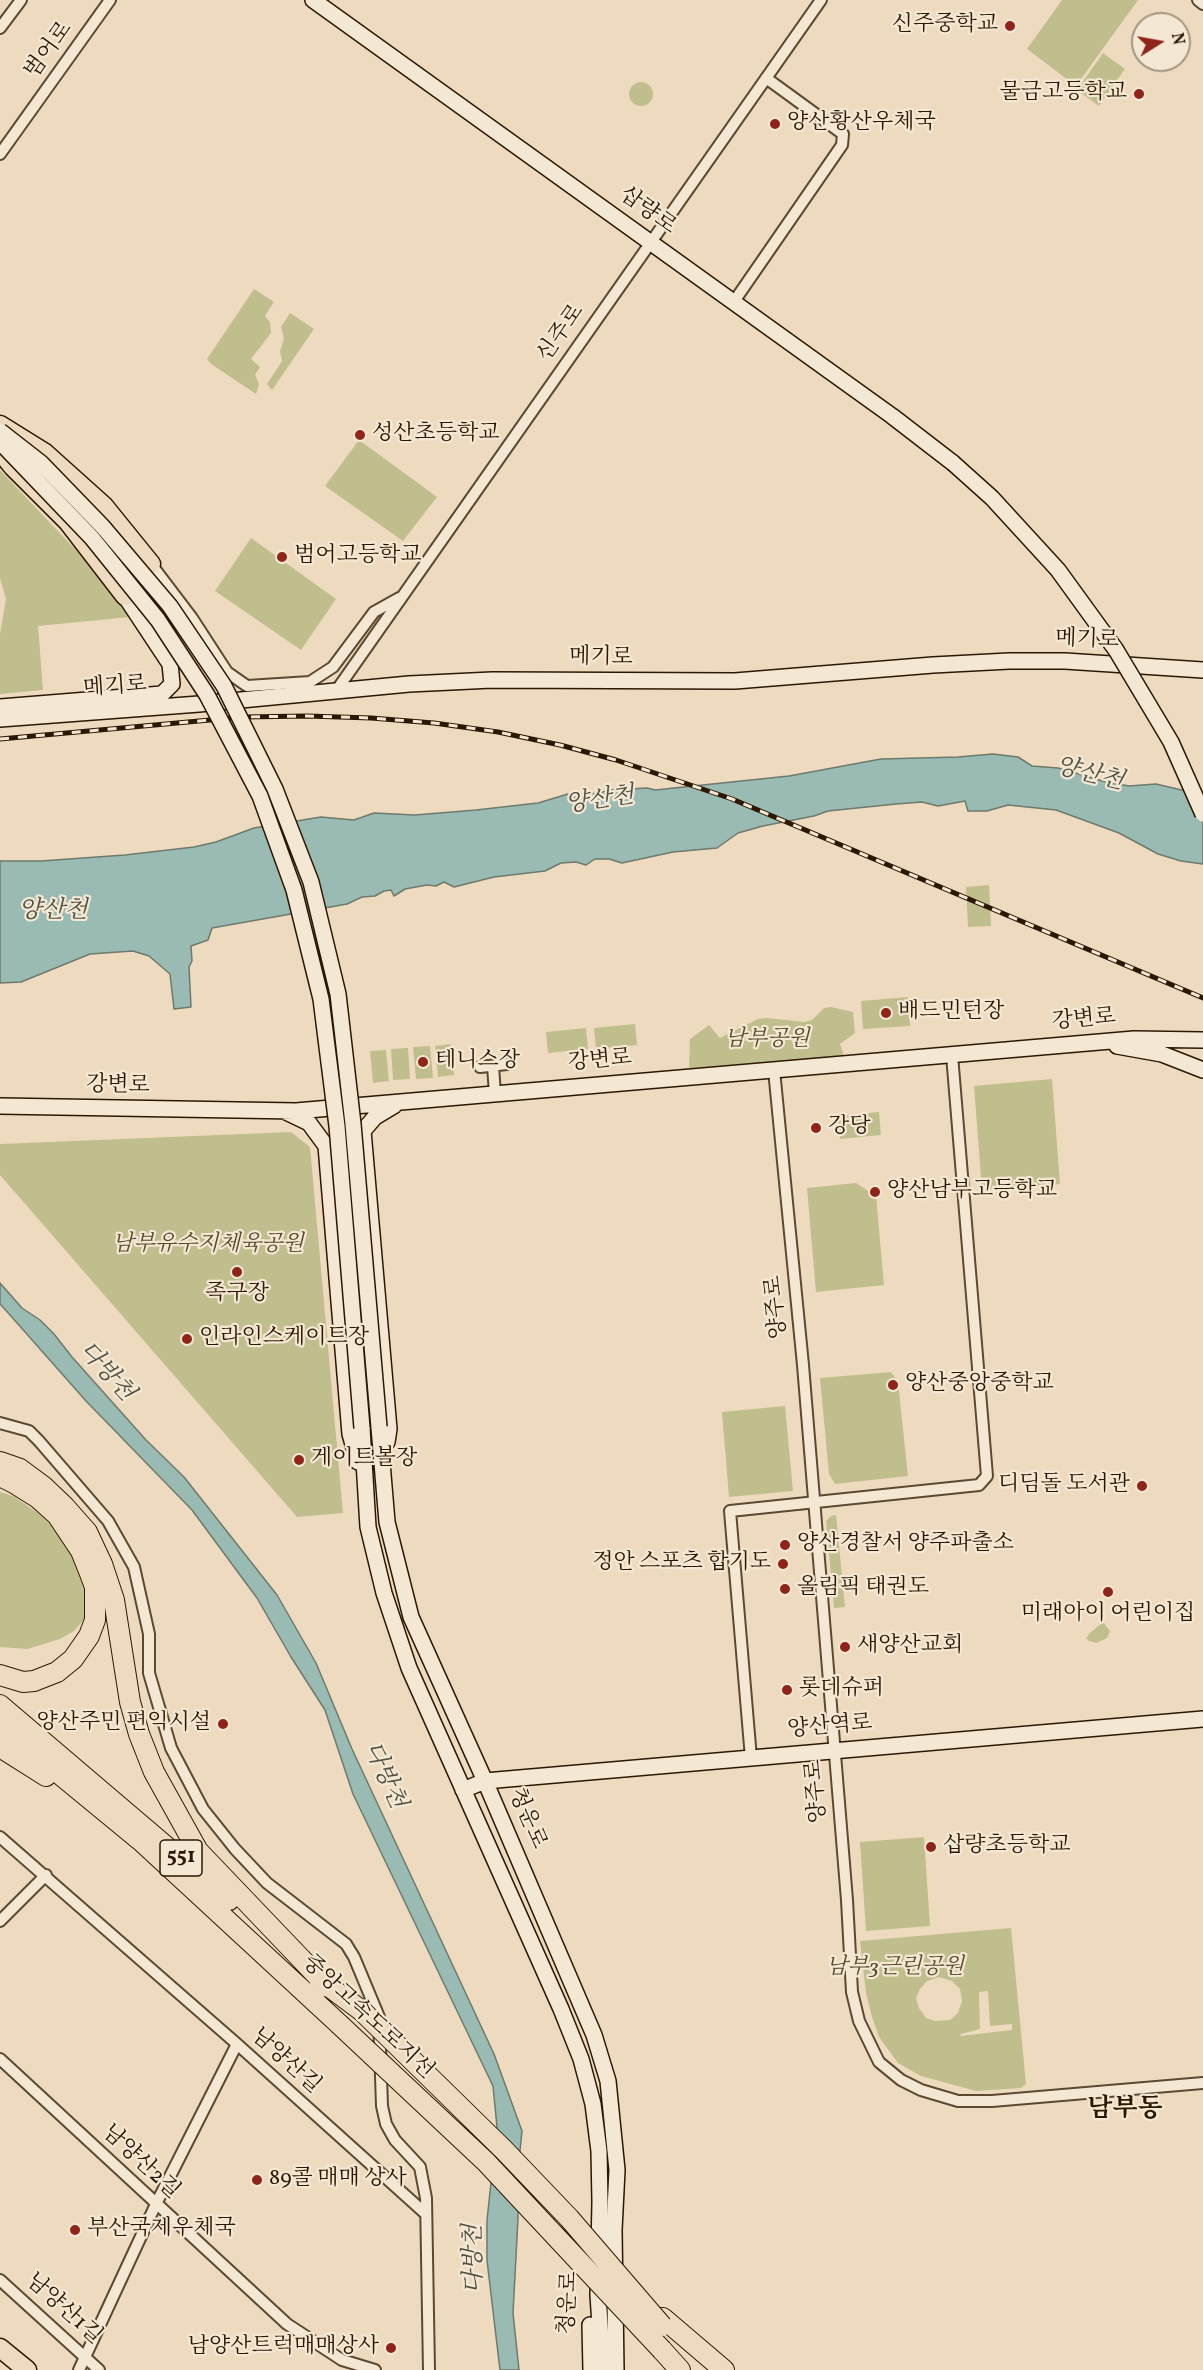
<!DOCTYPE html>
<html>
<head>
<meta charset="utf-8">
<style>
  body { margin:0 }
  #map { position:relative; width:1203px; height:2370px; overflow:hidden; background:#eedbbf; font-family:Vollkorn,serif }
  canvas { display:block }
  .north { position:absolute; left:1131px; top:12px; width:60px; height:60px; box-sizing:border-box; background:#f4e8d5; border:2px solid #a49580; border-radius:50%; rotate:79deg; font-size:16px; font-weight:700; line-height:24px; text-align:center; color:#2c1800 }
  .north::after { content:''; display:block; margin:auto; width:21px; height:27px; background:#8f2418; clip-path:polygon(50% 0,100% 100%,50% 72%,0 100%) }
</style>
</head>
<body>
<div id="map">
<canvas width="1203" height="2370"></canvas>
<div class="north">N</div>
</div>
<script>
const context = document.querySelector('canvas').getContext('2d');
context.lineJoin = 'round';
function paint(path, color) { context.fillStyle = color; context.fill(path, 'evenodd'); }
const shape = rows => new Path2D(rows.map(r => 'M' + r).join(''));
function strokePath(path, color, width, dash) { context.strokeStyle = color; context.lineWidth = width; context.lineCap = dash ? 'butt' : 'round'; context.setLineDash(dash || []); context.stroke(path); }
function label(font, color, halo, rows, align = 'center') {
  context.font = font + ' Vollkorn,"Noto Serif KR",serif'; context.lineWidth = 4.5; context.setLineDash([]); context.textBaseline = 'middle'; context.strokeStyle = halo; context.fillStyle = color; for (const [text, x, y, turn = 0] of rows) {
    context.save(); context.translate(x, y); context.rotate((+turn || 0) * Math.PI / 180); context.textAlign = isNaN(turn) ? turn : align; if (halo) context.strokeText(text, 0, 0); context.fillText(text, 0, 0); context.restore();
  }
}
paint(shape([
  [1062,0,1138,0,1076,86,1027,49],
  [1103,53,1125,69,1099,106,1077,90],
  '629 94a12 12 0 1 1 24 0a12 12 0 1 1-24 0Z',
  [254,289,274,302,265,316,270,322,271,333,251,359,260,367,255,375,259,384,256,394,211,364,207,359],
  [290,313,314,329,272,390,267,384,282,361,280,351,284,339,281,327],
  [359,440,437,497,403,541,325,486],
  [0,470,110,586,130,617,38,626,43,690,0,694,0,634,6,599,0,578],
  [251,538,336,599,301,650,215,591],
  [989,885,991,926,968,927,966,887],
  [908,997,910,1026,863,1029,861,1001],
  [831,1007,853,1012,855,1033,840,1044,844,1056,689,1070,690,1039,709,1025,720,1038,758,1019,767,1018,804,1022,812,1020,824,1008],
  [635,1024,637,1045,596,1049,594,1028],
  [586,1028,588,1049,548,1053,546,1032],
  [451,1044,454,1075,438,1077,435,1046],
  [430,1046,433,1078,416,1079,413,1047],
  [408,1048,410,1079,393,1080,391,1049],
  [386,1050,389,1081,373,1083,370,1051],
  [1052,1079,1060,1184,982,1190,974,1086],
  [879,1112,881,1135,840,1139,838,1116],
  [291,1132,310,1147,343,1513,297,1517,0,1175,0,1144],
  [856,1183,876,1196,884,1285,816,1292,807,1188],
  [891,1372,898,1382,908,1476,835,1484,829,1474,820,1378],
  [785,1406,793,1491,729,1497,722,1412],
  [0,1492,13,1496,38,1513,68,1541,87,1571,85,1618,74,1631,60,1639,27,1649,0,1647],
  [836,1515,845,1607,834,1608,826,1521,831,1516],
  [1103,1622,1110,1631,1107,1638,1096,1643,1089,1641,1086,1638,1090,1633],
  [924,1837,930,1926,866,1931,860,1842],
  [1011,1928,1026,2084,1021,2088,976,2091,921,2076,898,2063,879,2037,872,2017,866,1993,860,1941],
  [939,1977,952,1981,960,1989,962,2001,958,2013,950,2020,935,2021,926,2018,919,2008,916,1998,920,1989,927,1981],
  [988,1991,990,2026,1012,2024,1012,2030,960,2036,961,2034,980,2029,979,1992]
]), '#c0be8d');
const water = shape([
  [993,754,1018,757,1032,766,1058,768,1106,782,1129,786,1156,784,1203,795,1203,864,1181,861,1158,854,1119,833,1056,810,1008,805,987,811,968,811,965,801,938,806,922,802,896,804,828,811,814,816,763,826,738,833,717,848,673,852,622,863,609,859,595,859,586,865,576,862,561,863,545,871,494,877,454,887,444,882,436,886,427,885,405,889,394,896,391,890,384,891,375,896,362,897,347,904,212,928,208,940,191,946,192,961,189,967,191,1007,174,1009,170,974,149,956,133,951,90,954,21,982,0,983,0,861,41,861,125,855,194,847,216,842,254,828,321,817,354,820,374,813,415,815,476,810,538,803,568,794,572,799,587,791,595,794,610,790,647,788,655,790,789,776,881,759,958,757,993,754],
  [0,1283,22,1308,40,1320,54,1334,72,1357,146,1440,184,1477,277,1595,316,1663,352,1749,494,2054,522,2131,517,2180,518,2218,513,2313,519,2370,500,2370,487,2260,487,2220,497,2127,493,2086,353,1794,325,1710,291,1657,257,1598,192,1510,86,1401,10,1315,0,1304,0,1283]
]);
paint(water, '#99bbb4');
strokePath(water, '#6d7a6c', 1.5);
const street = shape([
  [1198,0,1203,4],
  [0,28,21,0],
  [0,154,110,0],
  [733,303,842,145,843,134,766,78],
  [151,564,192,618,227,672,247,686,310,682,333,667,374,612,399,598],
  [336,691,821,0],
  [493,1066,495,1094],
  [480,1067,507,1064],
  [774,1070,803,1365,847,1900,852,1992,859,2021,879,2062,901,2080,921,2090,958,2101,992,2101,1203,2083],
  [0,1423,29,1431,39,1441,108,1521,134,1567,149,1634,149,1673,171,1748,203,1809,235,1849,267,1883,346,1944,354,1957,379,2017,382,2106,386,2124,395,2140,420,2167,426,2198,429,2370],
  [751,1758,730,1511,979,1485,987,1476,952,1055],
  [0,1837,237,2044,426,2214],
  [0,1921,46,1875],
  [0,2059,287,2324,342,2360,375,2370],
  [0,2280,99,2370],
  [79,2370,156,2204,237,2044]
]);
const secondary = shape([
  [313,0,892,416,953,463],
  [0,707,162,694,172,684,170,664,125,596],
  [0,719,199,704,409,684,492,680,735,681,933,665,1009,661,1065,661,1203,670],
  [1117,1046,1162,1054,1203,1070],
  [0,1106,296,1111,1134,1039,1203,1040],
  [286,1112,309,1123,326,1146,350,1434,358,1462],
  [379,1427,387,1522,411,1617,485,1781,594,2035,608,2081,617,2170,614,2230,616,2370],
  [362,1428,368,1527,384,1593,409,1668,561,2009,581,2059,593,2104,599,2151,600,2202,598,2295,603,2370],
  [387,1442,389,1429,363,1131,375,1117,395,1105],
  [463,1790,485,1781,1203,1719],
  [590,2325,591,2370]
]);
const primary = shape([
  [0,425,45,453,104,506,151,564],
  [0,451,13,467,68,522,125,596],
  [0,2348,27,2370]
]);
const highway = shape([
  [0,1462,20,1469,43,1486,64,1506,87,1532,102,1564,114,1600,130,1702,139,1734,154,1772,198,1851,328,1987],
  [0,1476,14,1483,38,1498,57,1515,81,1551,89,1571,95,1587,95,1620,89,1636,73,1659,57,1672,34,1681,23,1682,0,1675],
  [0,1705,229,1900],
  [0,1725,141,1841,339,2024],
  [0,1747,46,1776],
  [319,1979,362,2011],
  [663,2318,724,2370],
  [662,2350,680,2370]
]);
strokePath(street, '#5c4930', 14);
strokePath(secondary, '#2c1800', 18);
strokePath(primary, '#2c1800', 21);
strokePath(highway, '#2c1800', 22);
strokePath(street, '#f4e8d5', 10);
strokePath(secondary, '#f4e8d5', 15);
strokePath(primary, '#eedbbf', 18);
strokePath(highway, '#eedbbf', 20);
const rail = shape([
  [0,739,243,717,307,716,371,718,434,723,498,732,560,745,616,760,732,799,1203,998]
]);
strokePath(rail, '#2c1800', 5);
strokePath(rail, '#f4e8d5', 3, [9]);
const secondaryBridge = shape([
  [0,431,41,463,103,527,170,606,224,686,275,789,311,882,338,994,353,1124,379,1427],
  [0,442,92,538,158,620,207,695,260,796,294,890,321,999,337,1126,362,1428],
  [953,463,992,498,1058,570,1116,650,1171,742,1203,814]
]);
const highwayBridge = shape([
  [362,2011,504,2150,569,2218,662,2326],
  [339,2024,486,2162,662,2350]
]);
strokePath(secondaryBridge, '#2c1800', 18, []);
strokePath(highwayBridge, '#2c1800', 22, []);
strokePath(secondaryBridge, '#f4e8d5', 15);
strokePath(highwayBridge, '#eedbbf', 20);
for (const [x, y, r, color] of [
  [1010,26,6,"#8f2418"],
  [1139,94,6,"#8f2418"],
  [775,124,6,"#8f2418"],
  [360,435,6,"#8f2418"],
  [282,557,6,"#8f2418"],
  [886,1013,6,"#8f2418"],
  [423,1062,6,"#8f2418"],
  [816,1128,6,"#8f2418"],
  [875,1192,6,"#8f2418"],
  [237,1272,6,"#8f2418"],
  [187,1339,6,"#8f2418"],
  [893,1385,6,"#8f2418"],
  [299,1460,6,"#8f2418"],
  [1142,1486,6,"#8f2418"],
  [785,1545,6,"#8f2418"],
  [783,1564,6,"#8f2418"],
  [785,1589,6,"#8f2418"],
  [1108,1592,6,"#8f2418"],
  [845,1647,6,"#8f2418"],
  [787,1690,6,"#8f2418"],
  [223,1724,6,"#8f2418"],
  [931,1847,6,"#8f2418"],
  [257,2180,6,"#8f2418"],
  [75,2230,6,"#8f2418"],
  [391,2348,6,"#8f2418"]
]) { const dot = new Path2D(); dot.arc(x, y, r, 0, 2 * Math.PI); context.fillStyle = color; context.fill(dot); strokePath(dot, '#f4e8d5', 2); }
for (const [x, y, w] of [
  [181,1858,42]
]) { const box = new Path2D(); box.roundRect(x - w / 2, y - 18, w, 36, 4.5); context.fillStyle = '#f4e8d5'; context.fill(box); strokePath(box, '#2c1800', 1.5); }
label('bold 21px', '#2c1800', null, [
  ["551",181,1858]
]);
label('22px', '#2c1800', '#f4e8d5', [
  ["신주중학교",998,26,"right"],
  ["물금고등학교",1127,94,"right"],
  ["양산황산우체국",787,124],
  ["성산초등학교",372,435],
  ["범어고등학교",294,557],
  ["배드민턴장",898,1013],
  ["테니스장",435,1062],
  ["강당",828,1128],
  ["양산남부고등학교",887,1192],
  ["족구장",237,1295,"center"],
  ["인라인스케이트장",199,1339],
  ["양산중앙중학교",905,1385],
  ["게이트볼장",311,1460],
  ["디딤돌 도서관",1130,1486,"right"],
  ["양산경찰서 양주파출소",797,1545],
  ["정안 스포츠 합기도",771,1564,"right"],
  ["올림픽 태권도",797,1589],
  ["미래아이 어린이집",1108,1615,"center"],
  ["새양산교회",857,1647],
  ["롯데슈퍼",799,1690],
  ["양산주민 편익시설",211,1724,"right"],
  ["삽량초등학교",943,1847],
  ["89콜 매매 상사",269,2180],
  ["부산국제우체국",87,2230],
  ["남양산트럭매매상사",379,2348,"right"]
], 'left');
label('22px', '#2c1800', '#f4e8d5', [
  ["범어로",50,51,-54],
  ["삽량로",647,212,36],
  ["신주로",562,334,-55],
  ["메기로",1087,641,2],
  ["메기로",601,659,1],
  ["메기로",115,688,-4],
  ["강변로",1084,1021,-5],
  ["강변로",600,1062,-5],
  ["강변로",118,1087,1],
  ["양주로",778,1307,-96],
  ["양산역로",830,1728,-5],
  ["양주로",818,1791,-95],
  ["청운로",526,1819,67],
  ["중앙고속도로지선",367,2018,43],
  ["남양산길",285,2062,42],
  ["남양산2길",140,2163,43],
  ["청운로",570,2303,-87],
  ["남양산1길",63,2310,42]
]);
label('italic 22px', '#584a2a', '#f4e8d5', [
  ["남부공원",767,1041],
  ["남부유수지체육공원",208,1246],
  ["남부3근린공원",895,1969]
]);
label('italic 24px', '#52513f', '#f4e8d5', [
  ["양산천",1089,776,14],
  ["양산천",600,802,-8],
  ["양산천",53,913],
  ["다방천",105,1373,48],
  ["다방천",383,1776,66],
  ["다방천",476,2259,-91]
]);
label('bold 26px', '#2c1800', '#f4e8d5', [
  ["남부동",1125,2111]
]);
</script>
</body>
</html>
